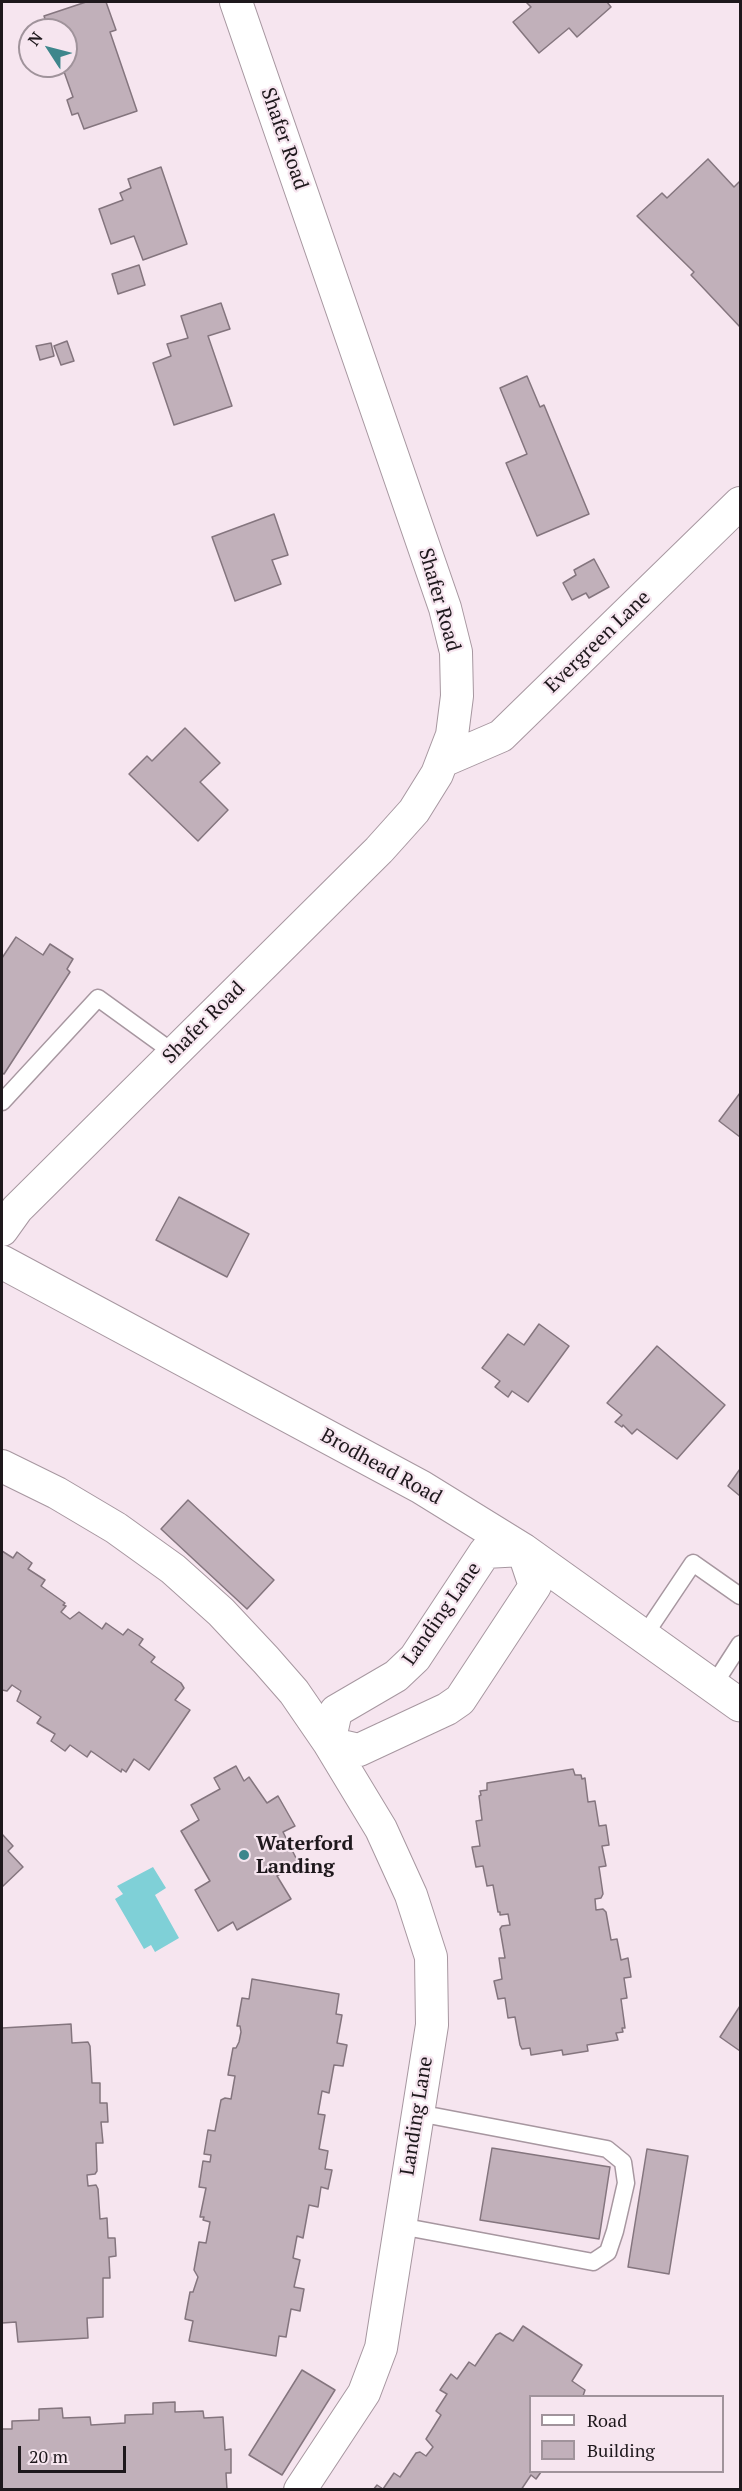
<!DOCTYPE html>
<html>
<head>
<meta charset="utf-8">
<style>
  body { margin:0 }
  #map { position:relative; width:742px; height:2491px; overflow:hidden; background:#f6e5ef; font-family:"PT Serif",serif }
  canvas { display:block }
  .frame { position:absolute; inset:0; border:3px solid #1e181c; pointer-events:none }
  .legend { position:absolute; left:529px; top:2395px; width:195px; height:78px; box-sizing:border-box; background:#f6e5ef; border:2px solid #a0939b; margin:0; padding:8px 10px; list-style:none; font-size:18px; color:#1e181c }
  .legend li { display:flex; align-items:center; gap:12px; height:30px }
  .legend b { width:30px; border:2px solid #a0939b }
  .north { position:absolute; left:18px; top:18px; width:60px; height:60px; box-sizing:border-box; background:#f6e5ef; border:2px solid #a0939b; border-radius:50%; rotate:306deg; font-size:16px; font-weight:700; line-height:24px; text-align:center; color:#1e181c }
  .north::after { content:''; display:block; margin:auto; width:21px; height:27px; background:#3e868c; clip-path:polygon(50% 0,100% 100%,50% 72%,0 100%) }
  .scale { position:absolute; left:18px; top:2446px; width:108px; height:27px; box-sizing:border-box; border:3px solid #1e181c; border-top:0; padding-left:8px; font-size:18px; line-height:21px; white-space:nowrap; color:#1e181c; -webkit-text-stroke:4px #f6e5ef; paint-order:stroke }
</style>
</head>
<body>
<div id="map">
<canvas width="742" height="2491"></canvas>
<div class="frame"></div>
<ul class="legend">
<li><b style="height:8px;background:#fff"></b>Road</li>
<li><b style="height:16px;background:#c1b0ba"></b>Building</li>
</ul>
<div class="north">N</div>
<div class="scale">20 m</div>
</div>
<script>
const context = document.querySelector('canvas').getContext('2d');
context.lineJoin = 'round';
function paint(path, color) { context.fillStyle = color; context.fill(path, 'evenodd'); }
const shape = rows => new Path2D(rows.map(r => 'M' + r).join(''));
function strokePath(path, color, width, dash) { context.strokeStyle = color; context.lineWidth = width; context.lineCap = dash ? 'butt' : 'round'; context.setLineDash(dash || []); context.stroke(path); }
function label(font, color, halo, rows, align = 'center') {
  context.font = font + ' "PT Serif",serif'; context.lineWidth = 4.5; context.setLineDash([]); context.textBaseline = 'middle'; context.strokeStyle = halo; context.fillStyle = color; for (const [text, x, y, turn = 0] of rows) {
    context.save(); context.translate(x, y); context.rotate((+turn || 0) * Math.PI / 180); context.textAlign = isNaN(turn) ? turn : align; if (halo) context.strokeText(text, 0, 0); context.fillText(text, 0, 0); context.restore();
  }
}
paint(shape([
  [153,1867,166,1888,155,1895,179,1938,155,1952,151,1945,144,1949,115,1899,123,1894,117,1886]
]), '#7fd0d7');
const building = shape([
  [86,2,106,2,116,30,110,32,137,111,84,129,78,113,72,115,67,100,73,97,62,66,66,66,66,30,49,30,44,16,86,2],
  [526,2,607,2,611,7,577,37,569,28,539,53,513,22,531,7,526,2],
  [708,159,734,187,740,181,740,327,691,275,694,272,637,216,662,193,667,198,708,159],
  [161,167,187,244,143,260,134,236,111,244,99,209,123,200,120,193,131,188,128,179,161,167],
  [139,265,145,285,118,294,112,274,139,265],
  [221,303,230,329,208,336,232,406,174,425,153,363,171,356,167,344,188,338,181,316,221,303],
  [67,341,74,361,61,365,54,346,67,341],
  [51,343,54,356,40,360,36,346,51,343],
  [527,376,540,407,544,405,589,514,537,536,506,463,527,454,500,388,527,376],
  [274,514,288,555,272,560,281,584,235,601,212,537,274,514],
  [594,559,609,587,589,598,586,593,572,600,563,583,576,575,574,570,594,559],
  [185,728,220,763,200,782,228,810,198,841,129,774,147,756,152,761,185,728],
  [16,937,43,955,50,944,73,959,67,969,70,972,4,1074,2,1073,2,958,16,937],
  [740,1093,740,1137,719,1121,740,1093],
  [179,1197,249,1234,227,1277,156,1240,179,1197],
  [539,1324,569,1346,528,1402,512,1391,508,1397,495,1387,500,1381,482,1368,508,1334,524,1345,539,1324],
  [657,1346,725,1405,677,1459,637,1429,632,1434,623,1425,622,1427,615,1422,622,1415,607,1403,657,1346],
  [740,1469,740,1496,728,1486,740,1469],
  [188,1500,274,1580,247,1609,161,1529,188,1500],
  [2,1551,13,1558,17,1552,32,1563,28,1569,45,1580,41,1586,65,1603,63,1605,66,1606,61,1612,70,1619,79,1612,102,1629,106,1623,123,1635,128,1629,143,1639,139,1645,155,1657,151,1662,181,1683,184,1688,175,1700,190,1710,149,1770,134,1759,126,1772,122,1769,121,1772,91,1751,87,1757,70,1745,65,1751,51,1741,55,1734,37,1723,41,1717,17,1701,21,1691,12,1685,7,1691,2,1690,2,1551],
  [236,1766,244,1781,249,1777,267,1803,278,1796,295,1826,283,1832,299,1864,277,1876,291,1899,237,1930,233,1922,218,1931,195,1890,210,1881,181,1831,199,1820,191,1805,220,1789,214,1778,236,1766],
  [573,1769,575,1775,581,1775,582,1779,585,1778,588,1802,595,1801,599,1826,606,1825,609,1845,602,1846,606,1866,599,1867,603,1894,601,1898,595,1899,596,1910,603,1909,606,1912,611,1940,617,1939,621,1960,628,1958,631,1977,624,1978,627,1998,621,1999,625,2028,622,2028,623,2032,616,2033,618,2040,587,2045,588,2051,563,2055,562,2050,531,2055,530,2048,522,2049,520,2045,515,2017,508,2018,505,1998,498,1999,494,1981,502,1979,499,1958,505,1958,500,1929,502,1926,510,1925,508,1914,500,1915,500,1912,498,1912,493,1885,487,1886,483,1866,476,1867,472,1847,480,1846,476,1821,482,1820,479,1796,481,1795,480,1791,487,1790,487,1783,573,1769],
  [2,1834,13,1846,8,1851,23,1867,2,1887,2,1834],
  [252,1979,339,1994,336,2014,342,2015,337,2043,347,2045,343,2066,334,2065,329,2093,322,2091,318,2114,325,2115,319,2149,328,2151,325,2169,332,2170,328,2189,321,2187,318,2207,309,2205,303,2238,297,2236,293,2258,300,2260,294,2287,304,2289,300,2311,291,2309,286,2337,279,2336,276,2356,189,2341,193,2321,185,2319,190,2292,193,2292,198,2277,194,2270,199,2242,206,2243,210,2222,203,2220,204,2217,200,2217,206,2188,199,2187,203,2161,210,2162,211,2155,204,2154,208,2130,215,2131,221,2100,225,2098,231,2099,235,2076,228,2075,233,2048,236,2048,239,2042,241,2032,240,2026,237,2026,242,1998,249,1999,252,1979],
  [740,2006,740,2051,720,2037,740,2006],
  [71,2024,72,2043,88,2042,90,2046,92,2083,100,2083,100,2103,107,2103,108,2122,101,2122,103,2143,96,2143,97,2171,95,2174,87,2175,88,2186,96,2185,98,2189,100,2219,107,2218,108,2238,115,2238,116,2256,109,2257,110,2278,103,2278,103,2317,87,2318,88,2338,18,2342,16,2322,2,2323,2,2028,71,2024],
  [492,2148,610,2167,599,2239,480,2220,492,2148],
  [647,2149,688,2156,669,2274,628,2267,647,2149],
  [523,2326,582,2365,572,2381,585,2390,583,2396,530,2396,530,2472,541,2472,536,2479,531,2475,521,2490,373,2490,377,2485,383,2489,394,2473,400,2477,416,2453,420,2452,426,2456,433,2447,426,2439,441,2415,436,2411,447,2394,440,2390,451,2374,457,2379,469,2362,475,2366,496,2335,500,2333,513,2341,523,2326],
  [302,2370,335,2390,282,2475,249,2455,302,2370],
  [175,2402,175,2412,203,2411,204,2418,223,2417,225,2450,231,2449,231,2473,226,2473,227,2490,2,2490,2,2429,12,2429,12,2421,39,2420,39,2409,62,2408,63,2418,90,2417,91,2425,125,2423,125,2415,153,2414,153,2403,175,2402]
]);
paint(building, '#c1b0ba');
strokePath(building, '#84757e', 1.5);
const service = shape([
  [2,1102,98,998,174,1053],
  [644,1636,693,1563,740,1596],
  [713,1686,740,1644],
  [400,2226,593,2262,608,2252,615,2231,626,2183,623,2162,607,2149,418,2113]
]);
const minor = shape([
  [443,761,501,736,740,503],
  [2,1230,17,1209,379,850,414,811,437,774,452,735,457,696,456,652,445,608,236,2],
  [2,1466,57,1493,116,1528,173,1569,221,1612,266,1660,294,1692,329,1743,381,1829,411,1895,431,1957,432,2025,381,2348,364,2393,300,2490],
  [523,1550,535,1586,460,1700,447,1709,359,1750,329,1743,336,1711,396,1676,415,1658,485,1552,523,1550]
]);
const secondary = shape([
  [2,1262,421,1487,523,1550,740,1705]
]);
strokePath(service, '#a797a0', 19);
strokePath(minor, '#a797a0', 34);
strokePath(secondary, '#a797a0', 35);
strokePath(service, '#fff', 16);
strokePath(minor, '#fff', 32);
strokePath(secondary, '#fff', 33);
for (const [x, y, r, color] of [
  [244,1855,6,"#3e868c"]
]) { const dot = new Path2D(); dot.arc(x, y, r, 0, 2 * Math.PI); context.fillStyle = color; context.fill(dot); strokePath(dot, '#f6e5ef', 2); }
label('20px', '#1e181c', '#f6e5ef', [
  ["Shafer Road",284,139,71],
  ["Shafer Road",439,600,74],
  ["Evergreen Lane",598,642,-44],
  ["Shafer Road",204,1023,-45],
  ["Brodhead Road",381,1467,29],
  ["Landing Lane",442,1614,-55],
  ["Landing Lane",417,2116,-81]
]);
label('bold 20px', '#1e181c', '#f6e5ef', [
  ["Waterford",256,1844],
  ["Landing",256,1867]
], 'left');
</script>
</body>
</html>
